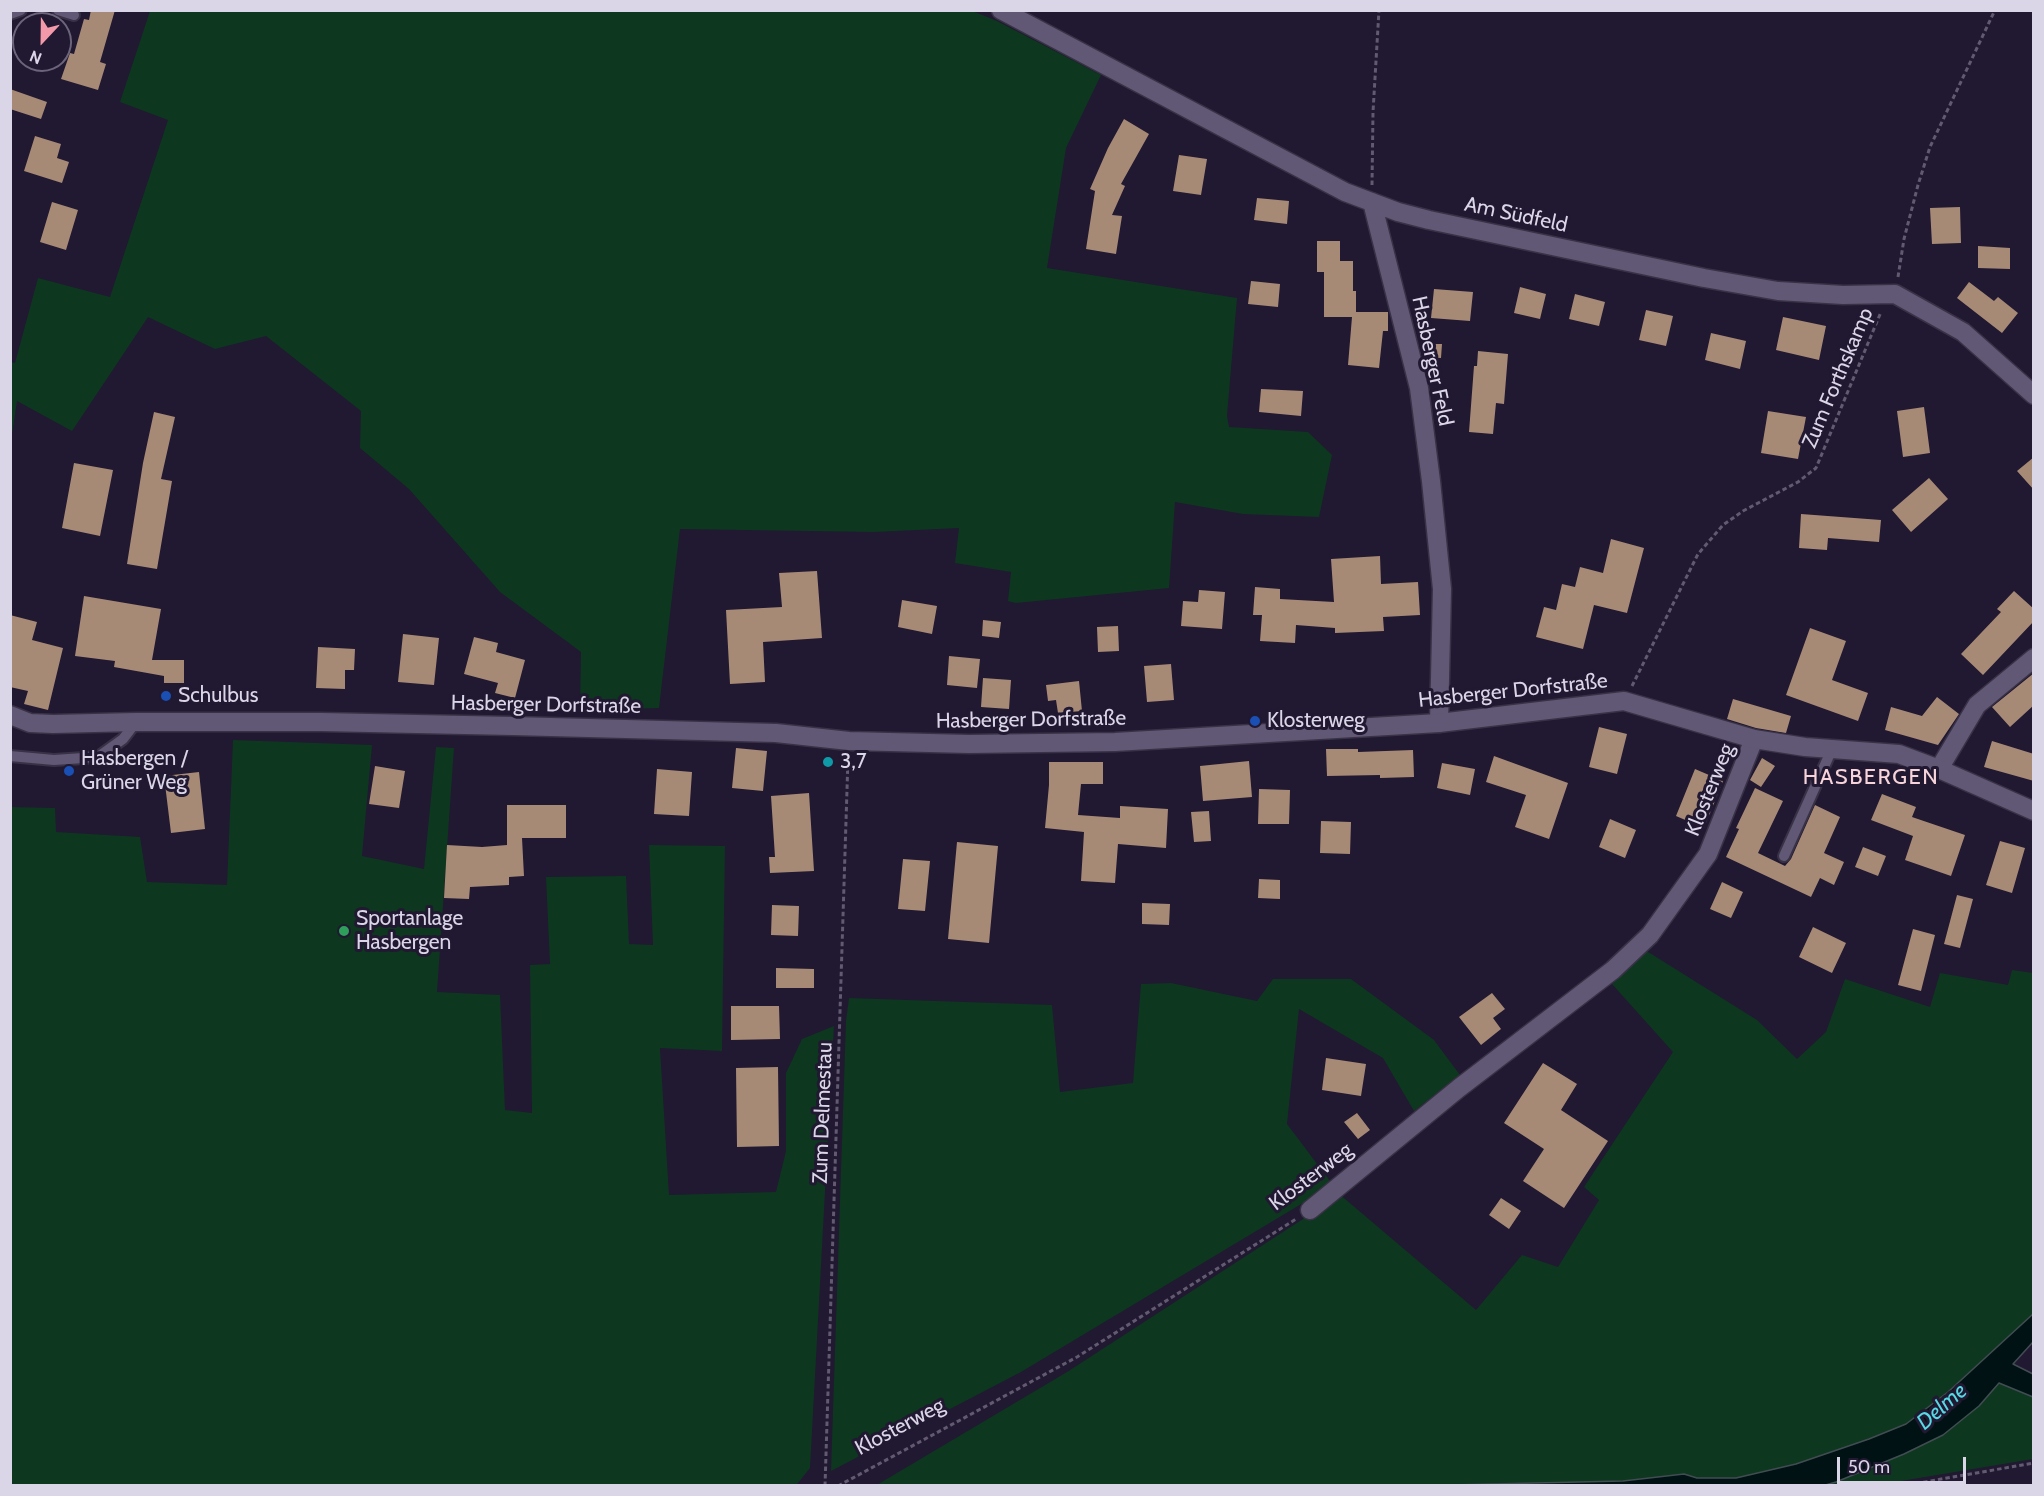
<!DOCTYPE html>
<html>
<head>
<meta charset="utf-8">
<style>
  body { margin:0 }
  #map { position:relative; width:2044px; height:1496px; overflow:hidden; background:#211831; font-family:Cabin,sans-serif }
  canvas { display:block }
  .frame { position:absolute; inset:0; border:12px solid #dbd6e7; pointer-events:none }
  .north { position:absolute; left:12px; top:12px; width:60px; height:60px; box-sizing:border-box; background:#211831; border:2px solid #6b647a; border-radius:50%; rotate:202deg; font-size:16px; font-weight:700; line-height:24px; text-align:center; color:#dbd6e7 }
  .north::after { content:''; display:block; margin:auto; width:21px; height:27px; background:#f39aaa; clip-path:polygon(50% 0,100% 100%,50% 72%,0 100%) }
  .scale { position:absolute; left:1837px; top:1457px; width:129px; height:27px; box-sizing:border-box; border:3px solid #dbd6e7; border-top:0; padding-left:8px; font-size:18px; line-height:21px; white-space:nowrap; color:#dbd6e7; -webkit-text-stroke:4px #211831; paint-order:stroke }
</style>
</head>
<body>
<div id="map">
<canvas width="2044" height="1496"></canvas>
<div class="frame"></div>
<div class="north">N</div>
<div class="scale">50 m</div>
</div>
<script>
const context = document.querySelector('canvas').getContext('2d');
context.lineJoin = 'round';
function paint(path, color) { context.fillStyle = color; context.fill(path, 'evenodd'); }
const shape = rows => new Path2D(rows.map(r => 'M' + r).join(''));
function strokePath(path, color, width, dash) { context.strokeStyle = color; context.lineWidth = width; context.lineCap = dash ? 'butt' : 'round'; context.setLineDash(dash || []); context.stroke(path); }
function label(font, color, halo, rows, align = 'center') {
  context.font = font + ' Cabin,sans-serif'; context.lineWidth = 6; context.setLineDash([]); context.textBaseline = 'middle'; context.strokeStyle = halo; context.fillStyle = color; for (const [text, x, y, turn = 0] of rows) {
    context.save(); context.translate(x, y); context.rotate((+turn || 0) * Math.PI / 180); context.textAlign = isNaN(turn) ? turn : align; if (halo) context.strokeText(text, 0, 0); context.fillText(text, 0, 0); context.restore();
  }
}
paint(shape([
  [970,10,997,21,1101,75,1066,148,1047,268,1237,298,1227,416,1229,427,1308,432,1332,455,1319,517,1243,514,1175,502,1169,588,1016,603,1008,601,1011,572,955,563,959,528,874,532,680,529,659,708,580,710,581,652,500,592,409,489,360,448,361,411,266,336,215,349,148,317,72,431,17,401,11,441,11,362,15,363,38,278,110,297,168,120,120,102,150,11],
  [233,740,372,745,362,856,424,869,436,747,454,748,437,992,500,995,505,1110,532,1113,530,965,550,964,546,877,626,876,629,944,653,945,649,845,725,846,722,1051,660,1048,669,1195,776,1192,786,1151,786,1073,802,1039,834,1026,810,1468,798,1483,795,1486,11,1486,11,807,55,808,56,832,140,837,147,882,227,885],
  [1645,950,1757,1020,1797,1059,1826,1032,1845,979,1930,1007,1940,973,2008,985,2012,970,2033,973,2033,1314,1948,1392,1906,1424,1869,1439,1796,1464,1736,1478,1697,1478,1684,1474,1623,1481,1449,1486,875,1486,1067,1372,1323,1206,1338,1193,1476,1310,1522,1255,1558,1267,1599,1200,1584,1187,1673,1052,1612,984],
  [1273,979,1351,979,1434,1040,1460,1075,1414,1111,1383,1058,1299,1009,1287,1124,1333,1185,1021,1372,831,1471,846,1021,849,998,1052,1005,1060,1092,1133,1083,1141,984,1171,983,1257,1001],
  [1999,1383,2033,1397,2033,1459,1877,1485,1822,1486,1836,1482,1979,1406]
]), '#0e3720');
const water = shape([
  [2033,1314,2033,1342,2013,1364,2033,1374,2033,1397,1999,1383,1979,1406,1943,1435,1904,1454,1836,1482,1822,1486,1449,1485,1623,1481,1684,1474,1697,1478,1736,1478,1796,1464,1869,1439,1906,1424,1948,1392,2033,1314]
]);
paint(water, '#001214');
strokePath(water, '#424d53', 1.5);
paint(shape([
  [91,10,115,10,100,62,106,64,98,90,61,79,70,53,74,54,84,19,89,20],
  [10,89,47,102,41,119,10,109],
  [1124,119,1149,134,1121,184,1125,186,1112,215,1122,216,1116,254,1086,249,1095,191,1090,189,1108,148],
  [35,136,61,144,57,158,69,162,62,183,24,171],
  [1179,155,1207,159,1201,195,1173,191],
  [1257,198,1289,201,1287,224,1254,220],
  [52,202,78,210,66,250,40,242],
  [1960,207,1961,243,1932,244,1930,208],
  [1317,241,1340,241,1340,261,1353,261,1353,291,1356,291,1356,312,1388,312,1388,331,1383,331,1379,368,1348,365,1352,317,1324,317,1324,272,1317,272],
  [1978,246,2010,248,2010,269,1978,268],
  [1251,281,1280,284,1278,307,1248,304],
  [1969,282,1994,301,1998,297,2018,313,2002,333,1957,298],
  [1520,287,1546,294,1540,319,1514,313],
  [1434,289,1473,292,1470,321,1431,318],
  [1575,294,1605,302,1599,326,1569,319],
  [1646,310,1673,316,1666,346,1639,340],
  [1783,317,1826,326,1819,360,1776,350],
  [1711,333,1746,341,1740,369,1705,360],
  [1426,344,1442,344,1441,358,1425,357],
  [1478,351,1508,354,1504,404,1496,403,1493,434,1469,432,1474,366,1477,366],
  [1261,389,1303,391,1301,416,1259,412],
  [1924,407,1930,453,1903,457,1897,411],
  [1768,411,1806,417,1798,459,1761,453],
  [154,412,175,417,161,479,172,481,157,569,127,564,143,463],
  [2034,457,2034,490,2017,471],
  [74,463,113,470,100,536,62,528],
  [1929,478,1948,499,1911,532,1892,510],
  [1801,514,1881,520,1879,542,1828,538,1827,550,1799,548],
  [1611,539,1644,548,1627,613,1594,605,1583,649,1536,637,1544,607,1556,610,1562,584,1575,587,1580,567,1603,573],
  [1380,556,1381,584,1418,582,1420,615,1383,617,1384,631,1335,633,1335,628,1296,625,1295,643,1260,641,1262,615,1253,615,1255,587,1280,589,1280,599,1334,602,1331,559],
  [817,571,822,638,763,642,765,682,730,684,726,610,782,607,779,573],
  [1199,590,1225,592,1222,629,1181,626,1183,601,1198,602],
  [2014,591,2034,609,2034,621,1983,675,1961,654,2001,612,1997,609],
  [84,596,161,609,152,660,184,660,184,683,164,683,164,676,114,667,115,661,75,656],
  [902,600,937,606,932,634,898,627],
  [10,615,37,622,32,640,63,648,48,710,24,704,28,691,10,687],
  [983,620,1001,622,999,638,982,636],
  [1118,626,1119,651,1098,652,1097,627],
  [1810,628,1846,641,1832,680,1868,693,1858,721,1786,695],
  [403,634,439,638,434,685,398,682],
  [474,637,498,643,496,652,525,660,515,698,495,693,498,683,464,674],
  [318,647,355,649,354,670,345,670,345,689,316,688],
  [949,656,980,659,977,688,947,685],
  [1171,664,1174,700,1147,702,1144,666],
  [2034,673,2034,705,2010,727,1992,707],
  [983,678,1011,680,1009,709,981,707],
  [1079,681,1082,711,1058,713,1056,700,1048,701,1046,685],
  [1937,697,1959,714,1938,745,1885,730,1891,707,1922,716],
  [1733,699,1791,716,1786,733,1756,728,1727,719],
  [1599,727,1627,734,1617,774,1589,767],
  [1992,741,2034,754,2034,781,1984,767],
  [736,748,767,751,763,791,732,788],
  [1326,749,1358,749,1358,752,1413,750,1414,777,1380,778,1380,775,1327,776],
  [1494,756,1568,783,1549,839,1515,827,1526,795,1486,782],
  [1762,758,1775,766,1761,787,1750,780],
  [1249,761,1252,797,1203,801,1200,766],
  [1049,762,1103,762,1103,784,1081,784,1078,815,1120,818,1120,806,1168,809,1166,848,1118,844,1115,883,1081,881,1084,832,1045,828,1049,785],
  [1442,763,1475,769,1470,795,1437,788],
  [375,766,405,771,399,808,369,804],
  [657,769,692,772,689,816,654,814],
  [1695,769,1723,781,1704,828,1676,816],
  [199,772,205,829,171,833,164,776],
  [1755,788,1783,801,1758,853,1785,866,1791,859,1815,805,1840,817,1824,853,1844,862,1834,885,1820,878,1811,897,1726,857,1739,829,1736,828],
  [1259,789,1290,790,1289,824,1258,824],
  [809,793,814,871,770,873,769,857,775,857,771,796],
  [1882,794,1916,807,1912,817,1965,835,1951,876,1905,860,1913,836,1871,820],
  [507,805,566,805,566,838,522,838,524,876,509,877,509,885,470,887,469,899,444,898,447,845,482,847,507,845],
  [1209,811,1211,841,1194,842,1191,812],
  [1610,819,1636,830,1625,858,1599,847],
  [1321,821,1351,822,1350,854,1320,853],
  [2000,841,2025,848,2012,893,1986,885],
  [957,842,998,846,989,943,948,939],
  [1863,847,1886,856,1878,876,1855,867],
  [903,859,930,861,925,911,898,909],
  [1259,879,1280,880,1280,899,1258,898],
  [1722,882,1743,892,1731,918,1710,909],
  [1957,895,1973,899,1960,948,1944,944],
  [1142,903,1170,904,1169,925,1142,924],
  [772,905,799,906,798,936,771,935],
  [1813,927,1846,943,1832,973,1799,957],
  [1913,929,1935,935,1921,991,1898,985],
  [776,968,814,969,814,988,776,988],
  [1492,993,1505,1009,1493,1018,1501,1029,1481,1045,1459,1017],
  [731,1006,779,1006,780,1039,731,1040],
  [1326,1058,1366,1064,1361,1096,1322,1090],
  [1543,1063,1577,1084,1561,1110,1608,1141,1564,1208,1523,1181,1544,1149,1504,1123],
  [778,1067,779,1146,737,1147,736,1068],
  [1357,1113,1370,1130,1358,1139,1344,1122],
  [1501,1198,1521,1211,1509,1229,1489,1215]
]), '#a78a75');
const lane = shape([
  [58,10,74,15],
  [10,14,21,10],
  [10,756,54,760,98,757,123,739,136,722],
  [1784,856,1832,749]
]);
const street = shape([
  [1001,10,1345,192,1398,212,1429,220,1704,278,1778,291,1843,295,1895,294,1963,332,2034,395],
  [1372,202,1419,388,1431,481,1442,589,1439,723],
  [1939,769,1977,705,2034,658],
  [1310,1210,1459,1088,1613,970,1650,935,1708,854,1754,739]
]);
const secondary = shape([
  [10,715,30,723,53,724,136,722,321,722,513,726,776,733,849,741,969,744,1115,742,1439,723,1624,701,1754,739,1805,747,1899,754,1939,769,2034,811]
]);
strokePath(lane, '#393246', 14);
strokePath(street, '#393246', 21);
strokePath(secondary, '#393246', 21);
strokePath(shape([
  [1372,185,1373,112,1379,10],
  [1898,277,1904,239,1918,185,1930,147,1995,10],
  [1632,686,1698,554,1723,525,1743,511,1798,482,1816,468,1881,312],
  [825,1486,848,758],
  [838,1486,1077,1357,1296,1219],
  [1901,1486,2034,1463]
]), '#625a70', 3, [4.5, 3]);
strokePath(lane, '#615875', 10);
strokePath(street, '#615875', 18);
strokePath(secondary, '#615875', 18);
for (const [x, y, r, color] of [
  [166,696,6,"#1a4fb4"],
  [1255,721,6,"#1a4fb4"],
  [828,762,6,"#0f9aa8"],
  [69,771,6,"#1a4fb4"],
  [344,931,6,"#2e9e5b"]
]) { const dot = new Path2D(); dot.arc(x, y, r, 0, 2 * Math.PI); context.fillStyle = color; context.fill(dot); strokePath(dot, '#211831', 2); }
label('21px', '#dbd6e7', '#211831', [
  ["Am Südfeld",1516,215,12],
  ["Hasberger Feld",1432,361,78],
  ["Zum Forthskamp",1838,378,-67],
  ["Hasberger Dorfstraße",1513,691,-6],
  ["Hasberger Dorfstraße",546,705,1],
  ["Hasberger Dorfstraße",1031,720,-1],
  ["Klosterweg",1710,790,-68],
  ["Zum Delmestau",823,1113,-88],
  ["Klosterweg",1311,1177,-37],
  ["Klosterweg",900,1427,-28]
]);
label('21px', '#dbd6e7', '#211831', [
  ["Schulbus",178,696],
  ["Klosterweg",1267,721],
  ["Hasbergen /",81,759],
  ["Grüner Weg",81,783],
  ["3,7",840,762],
  ["Sportanlage",356,919],
  ["Hasbergen",356,943]
], 'left');
context.letterSpacing = '1.5px';
label('22px', '#f7d4d9', '#211831', [
  ["HASBERGEN",1871,778]
]);
context.letterSpacing = '0px';
label('italic 22px', '#56d9e4', '#211831', [
  ["Delme",1942,1407,-41]
]);
</script>
</body>
</html>
